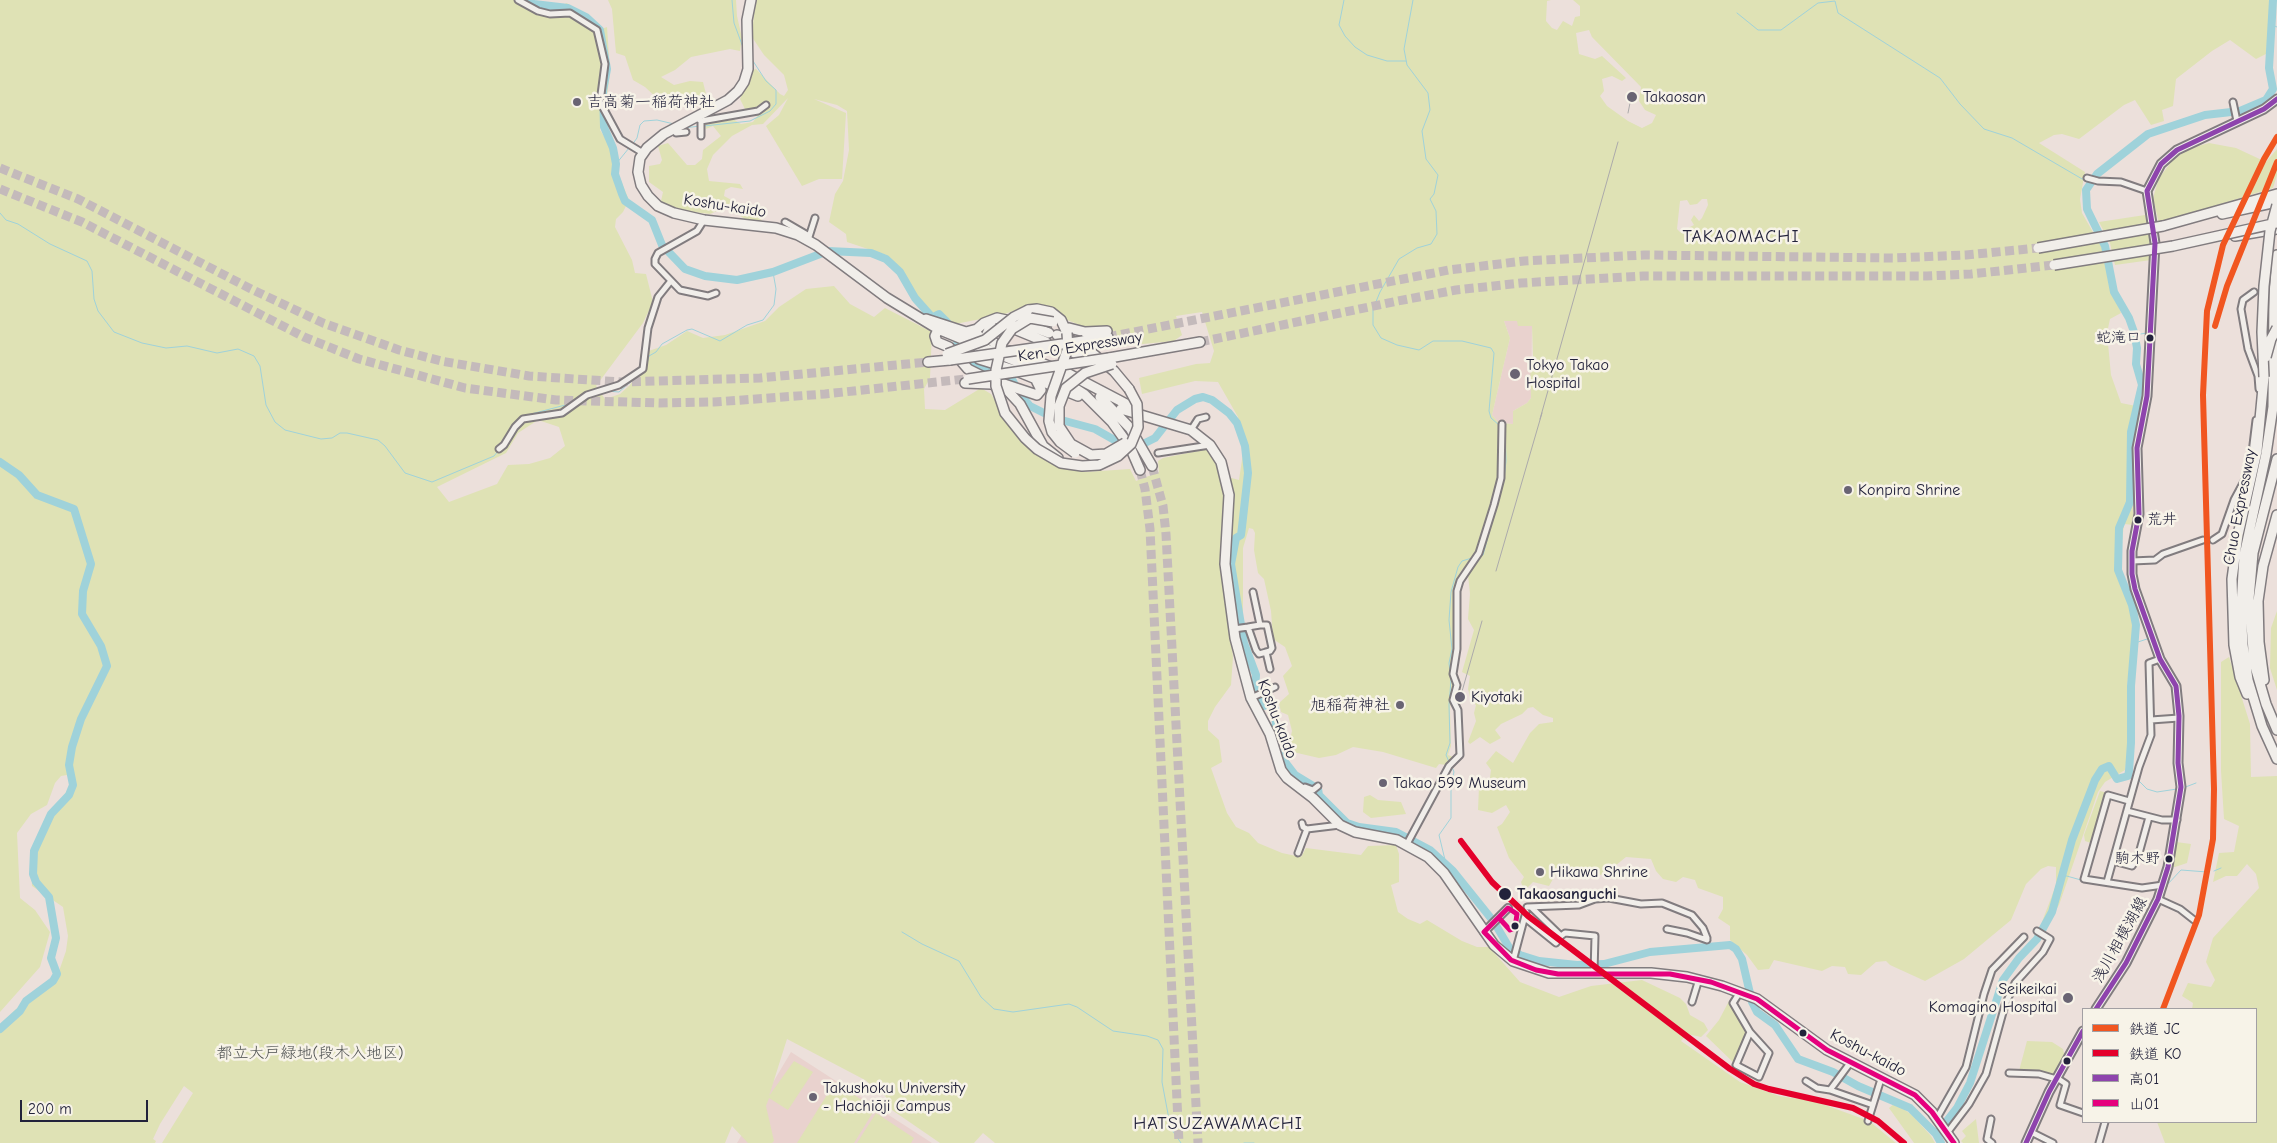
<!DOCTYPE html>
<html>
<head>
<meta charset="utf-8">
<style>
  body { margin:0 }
  #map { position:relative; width:2277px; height:1143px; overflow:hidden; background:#ece0db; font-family:"Comic Neue","Klee One",sans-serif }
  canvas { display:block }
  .legend { position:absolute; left:2082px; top:1008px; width:175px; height:115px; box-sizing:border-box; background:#f7f3e8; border:1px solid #a29fa3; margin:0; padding:6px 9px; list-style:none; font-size:15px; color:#22223b }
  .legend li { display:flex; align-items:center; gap:10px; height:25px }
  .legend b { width:25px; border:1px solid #a29fa3 }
  .scale { position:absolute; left:20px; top:1100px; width:128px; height:22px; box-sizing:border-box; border:2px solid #22223b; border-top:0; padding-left:6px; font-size:15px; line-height:18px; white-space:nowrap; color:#22223b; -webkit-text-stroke:4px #f7f3e8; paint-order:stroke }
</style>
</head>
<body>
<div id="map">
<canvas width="2277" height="1143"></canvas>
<ul class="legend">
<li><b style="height:6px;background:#f15620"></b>鉄道 JC</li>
<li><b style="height:6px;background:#e4002b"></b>鉄道 KO</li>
<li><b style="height:6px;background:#8e44ad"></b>高01</li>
<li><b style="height:6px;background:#e5007d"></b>山01</li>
</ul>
<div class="scale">200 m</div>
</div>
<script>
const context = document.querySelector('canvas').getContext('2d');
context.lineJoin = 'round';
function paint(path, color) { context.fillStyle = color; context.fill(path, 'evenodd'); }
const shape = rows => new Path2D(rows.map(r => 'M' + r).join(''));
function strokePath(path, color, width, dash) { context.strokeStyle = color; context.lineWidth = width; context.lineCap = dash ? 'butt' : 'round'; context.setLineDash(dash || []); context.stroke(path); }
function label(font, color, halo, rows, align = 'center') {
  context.font = font + ' "Comic Neue","Klee One",sans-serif'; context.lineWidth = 5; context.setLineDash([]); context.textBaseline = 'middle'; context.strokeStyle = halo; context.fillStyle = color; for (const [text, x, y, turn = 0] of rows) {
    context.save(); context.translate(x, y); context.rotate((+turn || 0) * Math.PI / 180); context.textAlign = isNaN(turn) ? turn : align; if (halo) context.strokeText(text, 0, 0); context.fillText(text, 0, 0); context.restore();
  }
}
paint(shape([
  [1504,321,1518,321,1532,326,1531,398,1527,403,1513,411,1513,424,1499,423,1492,415,1510,338],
  [791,1052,932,1143,737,1143]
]), '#e9d2ce');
paint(shape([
  [0,0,514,0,528,10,545,16,548,11,567,3,593,32,607,27,610,71,607,97,600,112,600,130,617,156,619,176,629,200,623,212,616,219,615,227,632,260,635,273,646,274,653,302,643,323,596,386,605,399,620,394,630,385,641,368,640,354,666,345,687,331,703,338,725,335,765,321,779,307,806,289,834,286,850,304,874,317,885,308,932,332,930,378,924,389,925,409,945,410,981,388,991,394,1005,417,1061,465,1085,472,1130,469,1136,481,1159,472,1158,461,1163,458,1208,449,1216,458,1220,475,1239,480,1243,453,1238,417,1218,382,1195,381,1142,394,1139,378,1196,364,1210,363,1214,351,1202,312,1176,316,1182,335,1174,341,1122,346,1109,326,1087,328,1030,305,1002,315,955,324,914,303,886,255,847,242,846,234,829,222,835,194,843,181,849,150,847,111,837,105,814,99,846,113,842,179,819,179,802,186,766,126,779,115,788,98,763,124,752,125,732,136,713,155,707,169,709,181,740,184,743,189,731,187,725,190,724,196,756,213,762,221,747,221,728,206,710,214,676,210,661,201,663,192,649,182,649,166,660,164,662,160,658,146,668,143,687,165,695,165,702,159,703,150,721,136,713,126,706,129,706,123,733,119,741,124,753,122,758,115,745,109,740,99,753,70,756,69,780,94,784,96,788,90,784,75,764,55,752,37,755,0,1551,0,1547,1,1546,21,1552,28,1557,30,1563,21,1572,26,1575,17,1580,16,1580,6,1573,0,2271,0,2266,54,2256,59,2230,40,2212,51,2176,79,2173,106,2162,110,2164,121,2151,125,2135,100,2124,105,2079,139,2062,134,2054,135,2039,143,2085,172,2080,199,2082,213,2105,253,2108,280,2121,313,2110,319,2107,333,2111,375,2121,403,2136,406,2131,424,2133,512,2135,516,2134,525,2124,524,2120,559,2124,585,2133,591,2134,601,2134,630,2127,686,2129,746,2125,770,2105,782,2098,792,2059,905,2049,921,2042,922,2056,885,2056,867,2048,866,2041,869,2026,884,2011,920,1964,959,1925,981,1890,965,1886,961,1876,962,1861,975,1848,974,1845,967,1832,966,1822,971,1774,960,1769,969,1758,970,1747,955,1730,940,1730,926,1718,918,1723,909,1723,897,1698,888,1695,880,1683,877,1676,882,1663,879,1656,871,1651,859,1626,857,1604,875,1557,872,1549,886,1533,882,1524,891,1521,882,1524,877,1509,858,1497,827,1502,824,1510,812,1506,805,1492,813,1478,810,1479,787,1489,785,1491,770,1486,763,1496,751,1513,763,1530,733,1539,724,1553,722,1553,718,1543,715,1533,707,1528,708,1522,714,1501,724,1495,730,1501,738,1490,744,1480,737,1470,744,1468,742,1476,721,1474,713,1476,705,1471,701,1468,689,1470,676,1462,672,1474,630,1468,619,1470,594,1468,575,1473,567,1471,561,1461,571,1458,581,1460,644,1450,708,1451,746,1448,755,1453,757,1447,765,1439,764,1436,768,1383,752,1353,747,1336,755,1319,758,1293,752,1289,744,1292,731,1288,715,1281,712,1279,703,1289,694,1283,676,1292,666,1285,647,1273,639,1271,611,1264,579,1258,573,1254,550,1255,533,1253,529,1249,528,1243,548,1243,624,1230,630,1233,657,1231,685,1215,707,1208,721,1208,730,1219,740,1222,762,1211,768,1227,813,1236,827,1249,833,1258,843,1282,853,1301,857,1306,848,1361,855,1368,846,1396,845,1399,854,1399,882,1391,885,1398,912,1408,919,1420,924,1427,920,1462,941,1477,947,1489,947,1520,982,1559,997,1591,986,1642,980,1680,998,1686,1004,1690,1015,1704,1023,1708,1030,1701,1037,1687,1034,1681,1041,1740,1082,1779,1096,1814,1101,1869,1121,1896,1143,995,1143,983,1133,974,1143,940,1143,892,1110,886,1097,865,1080,787,1039,769,1096,794,1061,813,1072,788,1110,769,1098,766,1106,774,1141,772,1143,748,1143,732,1126,725,1143,162,1143,193,1093,184,1086,160,1124,153,1139,156,1141,155,1143,0,1143,0,1026,15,1010,57,977,66,951,68,936,63,907,32,886,31,865,49,821,72,782,67,775,61,776,55,783,47,805,31,814,17,833,20,898,35,910,50,932,40,967,0,1012],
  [1589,30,1592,37,1641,87,1639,101,1645,110,1656,115,1652,123,1642,128,1628,121,1607,106,1600,96,1604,91,1602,79,1612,76,1622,81,1626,78,1602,56,1595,59,1579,54,1576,33],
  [1702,199,1707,199,1708,205,1702,218,1699,221,1694,215,1691,220,1694,225,1680,232,1677,229,1680,201,1687,200,1690,205,1697,204],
  [1504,321,1517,321,1518,326,1532,326,1533,357,1530,357,1531,398,1527,403,1513,411,1513,424,1499,423,1492,415,1510,338],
  [538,420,559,427,565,446,550,458,529,464,508,465,497,484,449,502,437,487,506,453,518,433],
  [608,0,736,0,737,16,742,38,740,51,730,49,691,57,675,70,661,77,674,85,690,81,703,82,707,98,701,105,691,96,678,99,676,108,660,101,645,87,633,80,625,56,616,53,612,9],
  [2209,143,2236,148,2266,162,2277,149,2277,175,2273,188,2159,223,2153,198,2159,178,2172,161,2188,149],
  [2145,215,2149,227,2151,260,2115,265,2110,243,2099,222],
  [2277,611,2277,690,2270,668,2271,628],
  [2229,657,2250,724,2251,777,2277,776,2277,1143,2165,1143,2157,1122,2256,1122,2256,1009,2192,1009,2193,1003,2182,996,2188,983,2211,987,2215,980,2206,962,2213,938,2259,888,2256,874,2247,864,2237,876,2226,876,2213,882,2219,853,2234,852,2239,826,2224,819,2221,771,2221,662],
  [2100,791,2108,793,2094,844,2085,841,2084,835],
  [1370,795,1378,800,1401,802,1406,814,1371,818,1363,812,1364,797],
  [2176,842,2191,844,2187,863,2175,867,2171,867],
  [1729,1001,1734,1001,1750,1032,1736,1065,1706,1036,1719,1020],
  [2027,1041,2052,1042,2063,1049,2065,1058,2055,1077,2019,1071],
  [835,1082,875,1109,854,1143,797,1143],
  [1895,1103,1912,1115,1931,1136,1935,1143,1914,1143,1889,1108],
  [876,1113,914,1138,911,1143,857,1143],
  [1976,1119,1979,1143,1963,1143,1961,1141,1966,1136,1962,1131]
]), '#dfe2b5');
strokePath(shape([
  [732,0,734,23,744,50],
  [1344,0,1339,25,1345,36,1355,47,1367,55,1387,61,1406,61],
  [1413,0,1404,49,1407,65,1428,93,1430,110,1422,131,1426,159,1438,175,1434,194,1430,199,1436,211,1437,234,1431,244,1417,248,1399,259,1380,292,1373,309,1373,325,1381,338,1397,345,1419,350,1433,341,1462,341,1491,348,1494,353,1489,411,1491,418,1499,425],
  [1737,13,1758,30,1781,30,1818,3,1835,1,1838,13,1940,78,1960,104,1984,129,2012,138,2089,183],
  [2272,25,2277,27],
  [704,126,750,121,770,111,776,104,776,90,766,81,753,61],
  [684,128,700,126],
  [632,145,637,138,640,125,644,121,657,120,674,124],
  [616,164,629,148],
  [0,213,6,220,18,224,50,244,87,261,92,271,94,299,98,311,114,332,142,343,166,348,187,346,217,353,238,349,254,356,260,366,266,405,275,422,285,430,321,439,332,438,340,433,347,433,378,440,385,446,405,473,432,482,494,456,499,450],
  [2134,335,2147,333],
  [645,370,649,356,656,352,662,344,687,330,692,329,720,341,747,325,763,320,774,305,776,289,773,272],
  [606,391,619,392,642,372],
  [502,444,509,430,520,417,569,404,577,399],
  [1479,557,1483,555,1504,478,1506,461,1505,428],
  [2135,643,2150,638],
  [1450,764,1446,755,1450,743,1449,705,1451,680,1449,663,1452,649,1449,620,1451,592,1458,567,1462,561,1472,558],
  [2128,776,2133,777],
  [2138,780,2147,789,2157,792,2177,789],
  [2183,788,2196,783],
  [1446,864,1439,835,1451,818,1451,783,1454,772,1452,767],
  [2214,871,2221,868],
  [2063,875,2081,880],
  [2166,886,2181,870,2207,872],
  [902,932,922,944,959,961,981,997,994,1009,1013,1012,1069,1004,1077,1007,1113,1031,1147,1036,1158,1040,1163,1049,1162,1082,1168,1114,1172,1130,1181,1143],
  [1244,1143,1254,1143]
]), '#9fd2da', 1);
strokePath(shape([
  [526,0,534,4,568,8,586,17,600,30,607,69,603,91,604,127,613,148,616,164,615,174,622,194,625,201,652,220,662,245,685,269,705,276,737,280,773,272,828,251,871,253,886,259,900,272,915,298,930,315,933,317,939,314,945,320,953,329,959,347,970,363,999,371,1012,379,1019,393,1030,406,1054,418,1095,429,1125,446],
  [1137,447,1155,438,1177,410,1195,399,1203,397,1212,400,1229,413,1237,423,1245,446,1248,473,1242,527,1241,535,1236,538,1231,564,1244,643,1256,675,1255,690,1263,706,1271,704,1275,709,1276,727,1285,743,1285,762,1295,775,1318,789,1319,795,1347,823,1359,827,1396,832,1430,850,1453,871,1494,922,1510,949,1520,955,1539,961,1577,965,1604,964,1650,952,1730,945,1736,949,1742,959,1752,1002,1757,1012,1775,1025,1798,1059,1833,1072,1858,1086,1910,1108,1936,1134,1941,1143],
  [0,462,19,475,37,495,74,509,91,564,83,591,82,614,101,646,107,666,81,719,72,747,69,765,73,785,69,795,51,814,34,851,33,874,36,882,49,897,56,938,51,958,57,974,53,981,26,1001,20,1011,0,1029],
  [1939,1131,1957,1108,1970,1083,2003,980,2019,958,2037,939,2052,912,2072,840,2095,780,2102,769,2109,766,2117,779,2128,776,2129,771,2131,743,2131,686,2136,625,2132,605,2118,570,2119,528,2130,502,2131,432,2142,385,2136,364,2137,348,2134,332,2129,318,2114,292,2105,246,2087,209,2086,190,2097,174,2148,134,2205,115,2240,111,2266,100,2273,89,2269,68,2273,0]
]), '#9fd2da', 8);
strokePath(shape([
  [1152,466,1163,506,1166,534,1198,1143],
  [1140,470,1145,489,1150,529,1179,1143]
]), '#c4babb', 9, [9, 4.5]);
strokePath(shape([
  [0,168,78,199,251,289,323,323,399,350,441,361,529,376,622,382,760,378,928,362],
  [0,189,82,222,304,337,359,359,465,388,556,400,659,403,714,402,825,394,965,379],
  [1108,337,1449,270,1524,261,1644,255,1893,258,1966,255,2038,248],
  [1200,342,1398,301,1456,290,1521,283,1643,276,1927,276,1971,274,2054,265]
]), '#c4babb', 9, [9, 4.5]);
const minor = shape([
  [518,0,538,11,550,14,570,13,597,30,605,64,600,102,620,139,643,153],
  [2233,102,2237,121],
  [696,117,701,121,758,111,766,105],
  [701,121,701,136],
  [673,129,676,133,686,132],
  [2087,178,2098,181,2121,182,2147,191],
  [704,220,697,231,658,253,655,259,655,264,680,290,708,296,716,293],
  [785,222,809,236],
  [809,237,815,218],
  [2254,292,2243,300,2241,309,2248,349,2258,376,2259,389],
  [1191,430,1198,419,1206,417],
  [499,449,504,445,515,427,523,419,562,413,587,395,619,385,643,369,648,328,658,297,670,282],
  [1158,453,1210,445],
  [2251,461,2256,420],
  [2213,540,2222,534,2234,500,2248,474],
  [2132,561,2155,560,2163,554,2203,540],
  [1253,592,1260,625,1267,625,1272,648,1270,651,1259,654,1256,650,1248,627,1260,625],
  [1234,629,1248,627],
  [1266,652,1270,669],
  [1251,698,1275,687],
  [2151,720,2179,718],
  [1302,790,1305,787,1313,790,1318,786],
  [2129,801,2108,795,2084,879,2142,888,2163,885],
  [2127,811,2162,820,2177,820],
  [1302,823,1303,827,1307,829,1340,825],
  [1408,842,1449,766,1460,755,1458,710,1453,700,1457,685,1453,674,1457,649,1457,591,1460,581,1479,553,1494,505,1501,478,1502,424],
  [1298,853,1307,829],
  [2113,861,2132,866,2138,857,2149,817],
  [2107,882,2139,767,2151,735,2149,663,2160,659],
  [2158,899,2180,909,2194,920],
  [1527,907,1579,905,1595,899,1609,898,1641,904,1662,903,1692,915,1703,928,1707,938],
  [1525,918,1556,943,1561,936,1532,908],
  [1667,929,1687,933,1707,940],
  [1561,936,1565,933,1595,936,1594,973],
  [1513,961,1526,912],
  [1740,992,1733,1003,1750,1032,1769,1053,1759,1077,1736,1065,1750,1032],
  [1692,1002,1699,979],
  [2009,1073,2039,1074,2060,1080,2066,1084,2060,1105,2083,1113],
  [1806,1081,1817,1088,1830,1090,1850,1063],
  [1830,1090,1873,1105],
  [1937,1118,1966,1067,1984,994,1992,970,2024,937],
  [1991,1119,1987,1139,1992,1143],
  [1868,1121,1881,1079],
  [2031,1132,2053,1143],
  [1947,1133,1969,1104,1986,1074,2005,1005,2015,983,2043,952,2050,939,2037,931],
  [2099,1143,2105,1122]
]);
const tertiary = shape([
  [1484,932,1508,908]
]);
const secondary = shape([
  [2096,1009,2126,963,2158,899,2168,867,2181,787,2178,763,2179,716,2176,686,2160,659,2135,589,2132,574,2132,551,2139,514,2137,448,2147,396,2155,243,2147,191,2161,164,2177,150,2264,109,2277,99],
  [2026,1143,2049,1092,2083,1031]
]);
const trunk = shape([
  [751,0,747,20,748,69,744,82,738,91,728,100,664,134,647,148,640,158,638,172,641,185,648,196,658,206,674,213,704,220,776,228,798,235,816,245,887,298,938,329,1062,380,1084,394,1112,422,1130,447,1140,470],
  [940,325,935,336,937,342,949,347,968,369,984,377],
  [973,340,972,349,979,359,1014,370,1078,396],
  [1010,351,1067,373,1130,406],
  [1001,383,1037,395,1041,390,1036,380],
  [1100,397,1130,428,1152,466],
  [1121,409,1191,430,1210,445,1221,462,1229,495,1225,564,1235,638,1251,698,1270,734,1281,770,1287,778,1313,798,1340,825,1355,832,1397,840,1428,857,1444,873,1494,945,1513,961,1549,973,1651,973,1687,977,1722,986,1757,999,1827,1050,1915,1095,1932,1112,1954,1143]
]);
const motorway = shape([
  [2222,214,2277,202],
  [2163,226,2277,194],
  [2235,236,2277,229],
  [2277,255,2274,295,2273,407,2266,454,2244,556,2241,606,2243,645,2248,680,2262,726,2277,759],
  [1028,310,1037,309,1051,312,1061,320,1067,333],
  [926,319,966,332,977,329],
  [991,325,986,336,998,346],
  [1007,326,1046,342],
  [1069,328,1085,332,1107,331],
  [1057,335,1077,343,1092,353,1114,371,1129,389],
  [964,340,978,335],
  [1083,341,1108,337],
  [976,345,973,339,977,329,984,323,997,318,1025,324,1049,333],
  [1062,347,1095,363],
  [1109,358,1200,342],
  [928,362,950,360],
  [965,383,991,384,1007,390,1020,404,1043,446,1058,458],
  [2277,459,2253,553,2249,599,2254,663,2266,704,2277,730],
  [2264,680,2259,642,2258,601,2263,566,2277,515],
  [2247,694,2240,677,2234,645,2232,579,2238,535,2257,451,2264,377]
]);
strokePath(minor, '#817c7f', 9);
strokePath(tertiary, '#817c7f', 10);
strokePath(secondary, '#817c7f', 11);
strokePath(trunk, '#817c7f', 12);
strokePath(motorway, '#817c7f', 12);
strokePath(minor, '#f1eeea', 5);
strokePath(tertiary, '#f1eeea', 6);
strokePath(secondary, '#f1eeea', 7);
strokePath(trunk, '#f1eeea', 9);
strokePath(motorway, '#f1eeea', 9);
strokePath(shape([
  [1628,113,1630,103],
  [1540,419,1618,142],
  [1496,571,1542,413],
  [1461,695,1482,621]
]), '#acaaab', 1);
const motorwayBridge = shape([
  [2038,248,2163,226],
  [2054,265,2173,246,2277,223],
  [1053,322,1030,318,1012,329,1002,343,996,370,996,386,1005,413,1025,438,1037,449,1061,463,1082,466,1099,465,1118,456,1131,444,1138,427,1137,404,1129,389],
  [1067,333,1068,348,1051,396,1049,421,1052,432,1060,442,1075,453],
  [947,354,985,340,1014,317,1028,310],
  [2266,357,2271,339,2277,328],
  [950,360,1083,341],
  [1112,364,1085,373,1066,388,1059,406,1059,426,1071,444,1091,455,1106,454,1125,443],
  [2264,377,2262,332,2264,286,2270,231,2277,205],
  [968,379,1109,358]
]);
strokePath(motorwayBridge, '#817c7f', 12, []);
strokePath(motorwayBridge, '#f1eeea', 9);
strokePath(shape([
  [2096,1009,2126,963,2158,899,2168,867,2181,787,2178,763,2179,716,2176,686,2160,659,2135,589,2132,574,2132,551,2139,514,2137,448,2147,396,2155,243,2147,191,2161,164,2177,150,2264,109,2277,99],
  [2026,1143,2049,1092,2083,1031]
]), '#8e44ad', 5);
strokePath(shape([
  [1499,918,1510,930,1515,928,1517,914,1508,908,1484,932,1511,960,1536,970,1558,974,1670,974,1711,982,1757,999,1827,1050,1915,1095,1932,1112,1954,1143]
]), '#e5007d', 5);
strokePath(shape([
  [2215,326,2227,286,2277,162],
  [2163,1009,2199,915,2213,839,2214,789,2203,395,2207,311,2223,245,2264,159,2277,137]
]), '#f15620', 6);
strokePath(shape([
  [1461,841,1492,882,1528,916,1730,1069,1754,1084,1769,1089,1853,1108,1878,1121,1904,1143]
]), '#e4002b', 6);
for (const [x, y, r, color] of [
  [1632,97,6,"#696473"],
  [577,102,5,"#696473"],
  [2150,338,4.5,"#22223b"],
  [1515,374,6,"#696473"],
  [1848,490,5,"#696473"],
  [2138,520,4.5,"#22223b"],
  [1460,697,6,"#696473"],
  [1400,705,5,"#696473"],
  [1383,783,5,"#696473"],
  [2169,859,4.5,"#22223b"],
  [1540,872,5,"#696473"],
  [1505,894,7,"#22223b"],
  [1515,926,4.5,"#22223b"],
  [2068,998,6,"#696473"],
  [1803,1033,4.5,"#22223b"],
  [2067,1061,4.5,"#22223b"],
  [813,1097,5,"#696473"]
]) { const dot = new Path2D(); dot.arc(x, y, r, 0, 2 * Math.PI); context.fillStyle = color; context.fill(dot); strokePath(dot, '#f7f3e8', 2); }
label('15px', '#22223b', '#f7f3e8', [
  ["蛇滝口",2141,338],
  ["荒井",2147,520,"left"],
  ["駒木野",2160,859]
], 'right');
label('16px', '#22223b', '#f7f3e8', [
  ["Takaosan",1643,97],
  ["吉高菊一稲荷神社",587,102],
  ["Tokyo Takao",1526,365],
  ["Hospital",1526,383],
  ["Konpira Shrine",1858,490],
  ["Kiyotaki",1471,697],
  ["旭稲荷神社",1390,705,"right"],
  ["Takao 599 Museum",1393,783],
  ["Hikawa Shrine",1550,872],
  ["Seikeikai",2057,989,"right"],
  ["Komagino Hospital",2057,1007,"right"],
  ["Takushoku University",823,1088],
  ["- Hachiōji Campus",823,1106]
], 'left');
label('16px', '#22223b', '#f7f3e8', [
  ["Koshu-kaido",725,206,9],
  ["Ken-O Expressway",1080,347,-9],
  ["Chuo Expressway",2240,507,-79],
  ["Koshu-kaido",1277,719,69],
  ["浅川相模湖線",2120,940,-61],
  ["Koshu-kaido",1868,1053,28]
]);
label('bold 16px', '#22223b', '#f7f3e8', [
  ["Takaosanguchi",1517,894]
], 'left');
label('16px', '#4f5252', '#f7f3e8', [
  ["都立大戸緑地(段木入地区)",310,1053]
]);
context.letterSpacing = '1px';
label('18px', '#22223b', '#f7f3e8', [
  ["TAKAOMACHI",1741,237],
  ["HATSUZAWAMACHI",1218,1124]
]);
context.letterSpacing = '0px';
</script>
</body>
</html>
